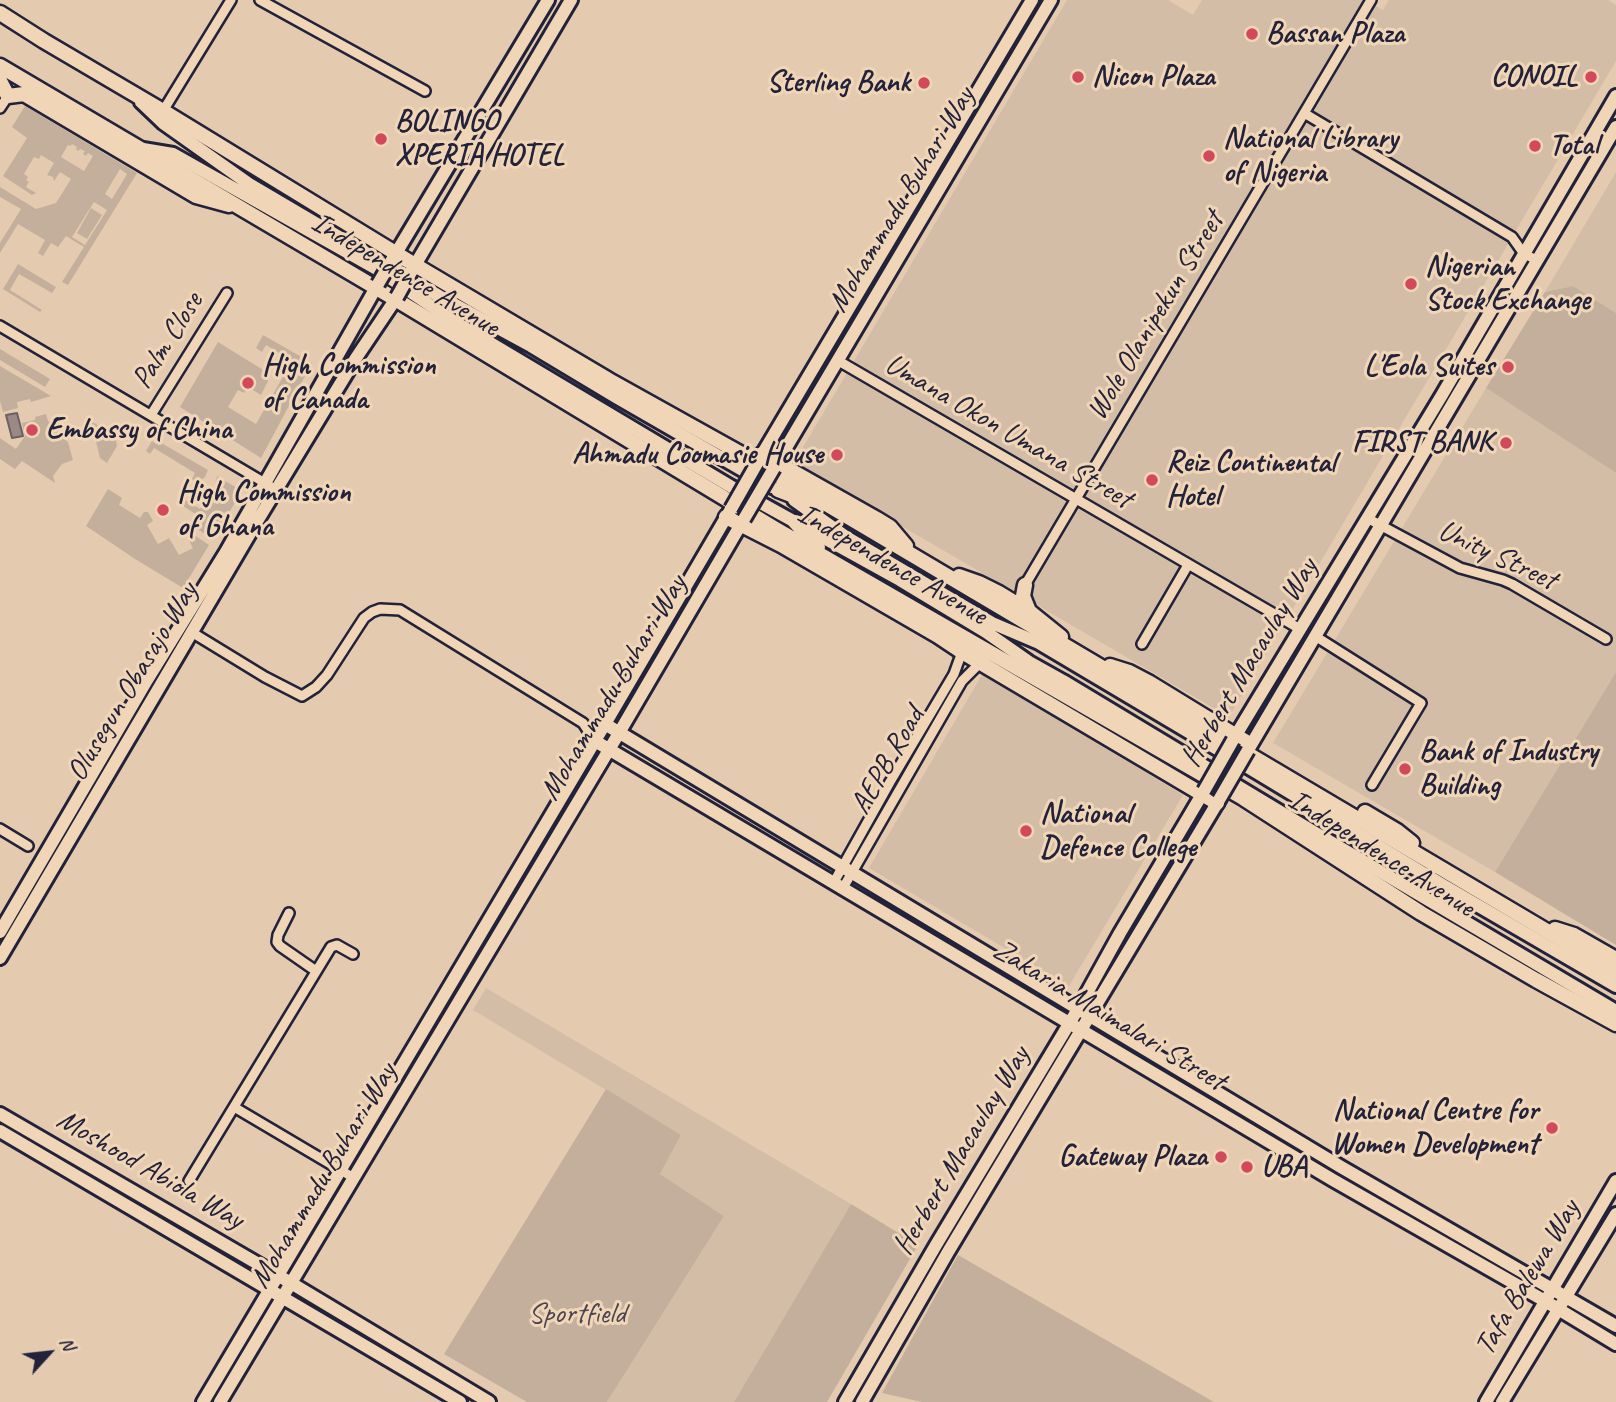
<!DOCTYPE html>
<html>
<head>
<meta charset="utf-8">
<style>
  body { margin:0 }
  #map { position:relative; width:1616px; height:1402px; overflow:hidden; background:#e4cbb0; font-family:Caveat,sans-serif }
  canvas { display:block }
  .north { position:absolute; left:14px; top:1318px; width:70px; height:70px; -webkit-text-stroke:5px #f0d6b7; paint-order:stroke; rotate:63deg; font-size:19px; font-weight:700; line-height:28px; text-align:center; color:#22223b }
  .north::after { content:''; display:block; margin:auto; width:24px; height:32px; background:#22223b; clip-path:polygon(50% 0,100% 100%,50% 72%,0 100%) }
</style>
</head>
<body>
<div id="map">
<canvas width="1616" height="1402"></canvas>
<div class="north">N</div>
</div>
<script>
const context = document.querySelector('canvas').getContext('2d');
context.lineJoin = 'round';
function paint(path, color) { context.fillStyle = color; context.fill(path, 'evenodd'); }
const shape = rows => new Path2D(rows.map(r => 'M' + r).join(''));
function strokePath(path, color, width, dash) { context.strokeStyle = color; context.lineWidth = width; context.lineCap = dash ? 'butt' : 'round'; context.setLineDash(dash || []); context.stroke(path); }
function label(font, color, halo, rows, align = 'center') {
  context.font = font + ' Caveat,sans-serif'; context.lineWidth = 6; context.setLineDash([]); context.textBaseline = 'middle'; context.strokeStyle = halo; context.fillStyle = color; for (const [text, x, y, turn = 0] of rows) {
    context.save(); context.translate(x, y); context.rotate((+turn || 0) * Math.PI / 180); context.textAlign = isNaN(turn) ? turn : align; if (halo) context.strokeText(text, 0, 0); context.fillText(text, 0, 0); context.restore();
  }
}
paint(shape([
  [1067,0,1168,0,1193,15,1202,0,1366,0,1383,10,1389,0,1608,0,1616,5,1616,61,1229,717,802,468,799,454],
  [1616,172,1616,313,1573,286,1545,292],
  [1486,388,1616,473,1616,672,1495,872,1273,743],
  [983,673,1183,795,1069,986,869,868],
  [486,988,851,1204,734,1402,607,1402,724,1216,660,1174,681,1135,473,1010]
]), '#d4bda6');
paint(shape([
  [25,106,137,173,68,285,62,282,84,247,66,236,58,247,51,243,43,256,38,253,45,240,18,224,0,253,0,243,21,209,0,197,0,187,36,209,56,203,71,179,60,172,54,181,53,177,47,175,54,163,41,155,39,159,34,157,24,174,28,177,26,180,29,182,26,187,36,193,32,195,3,176,27,138,12,127],
  [72,144,77,147,76,149,78,151,80,149,85,151,83,154,86,156,88,153,93,156,84,171,61,157,68,145,71,146],
  [120,169,127,174,112,199,105,194],
  [94,202,107,210,85,245,72,237],
  [91,208,102,215,87,239,77,233],
  [18,264,56,287,52,293,19,274,10,290,42,310,40,312,3,289],
  [1573,286,1616,313,1616,473,1486,388,1545,292],
  [263,335,312,363,261,458,180,407,218,342,268,373,269,379,261,395,248,387,244,393,238,390,228,407,256,424,292,361,266,345,262,352,256,348],
  [0,349,50,379,45,387,0,360],
  [0,366,51,396,31,402,30,399,17,402,18,408,3,412,0,401],
  [46,414,48,421,57,426,61,426,64,439,68,442,73,460,62,464,53,476,55,483,22,461,15,469,0,459,0,438,16,449,25,436,22,423,35,420,35,417],
  [91,421,115,436,117,446,107,463,100,458],
  [152,441,156,444,158,441,208,470,205,477,198,483,192,479,195,473,154,448,150,454,146,451],
  [217,476,242,491,213,539,191,525,197,515,179,503,182,498,200,509,215,486],
  [108,489,122,498,119,505,140,518,144,512,148,512,153,521,147,525,158,544,169,538,179,555,193,548,182,527,209,545,183,588,135,559,86,526],
  [1616,672,1616,945,1495,872],
  [606,1089,681,1135,660,1174,724,1216,607,1402,527,1402,444,1354],
  [851,1204,918,1245,827,1402,734,1402],
  [958,1255,1214,1402,922,1402,882,1393]
]), '#c3af9c');
const water = shape([
  [17,413,23,436,12,438,6,415,17,413]
]);
paint(water, '#9a8a83');
strokePath(water, '#6a6066', 2);
const street = shape([
  [260,0,425,91],
  [0,108,8,96],
  [163,111,231,0],
  [1304,113,1512,237,1524,254,1537,260],
  [0,326,270,486],
  [837,360,1300,629],
  [151,415,227,293],
  [1367,518,1460,568,1503,580,1512,584,1606,639],
  [1025,585,1371,0],
  [193,633,265,677,302,696,316,687,327,675,364,618,372,612,380,609,400,610,583,723,595,741],
  [1315,636,1421,703,1372,785],
  [1142,644,1188,565],
  [0,829,28,846],
  [834,882,890,782,954,674,962,652],
  [843,888,962,681,980,663],
  [289,913,278,935,277,942,280,946,316,971],
  [234,1107,354,1178],
  [189,1181,331,947,337,945,353,954]
]);
const secondary = shape([
  [141,102,163,123,249,184,439,296,531,346,616,397,772,487],
  [143,149,173,154,375,268,455,322,730,486,900,580,986,632,1029,662,1063,681,1312,831,1616,1011],
  [392,260,548,0],
  [411,272,571,0],
  [760,458,1032,0],
  [774,468,1051,0],
  [794,500,846,537,992,623,1039,643,1256,772,1441,884,1616,986],
  [605,724,1341,1167,1616,1326],
  [1233,740,1442,395,1616,96],
  [595,741,1333,1180,1545,1301,1616,1344],
  [1248,750,1616,127],
  [0,932,147,680,226,552,378,284],
  [0,958,256,523,356,358,397,297],
  [0,1114,291,1283,489,1402],
  [0,1131,460,1402],
  [203,1402,605,724,731,509],
  [220,1402,619,733,744,519],
  [845,1402,936,1245,1078,1009,1120,933,1204,791],
  [862,1402,948,1252,1219,800],
  [1486,1402,1616,1181],
  [1502,1402,1616,1214]
]);
const primary = shape([
  [0,13,44,41,163,111,415,265,609,380,740,453,1616,972],
  [0,66,395,299,774,528,1243,798,1421,913,1536,980,1616,1024],
  [0,81,8,96,24,94,196,196,229,205],
  [762,454,877,519,890,527,906,546],
  [778,490,809,502],
  [726,517,781,545,938,636,962,652,1217,803],
  [795,522,818,547],
  [959,576,979,583,999,593,1030,612,1061,637],
  [1025,585,1023,596,1029,611],
  [1110,666,1129,672,1150,683,1248,743],
  [1365,812,1397,831,1412,843],
  [1555,929,1574,935,1616,959]
]);
strokePath(street, '#22223b', 14);
strokePath(secondary, '#22223b', 18);
strokePath(primary, '#22223b', 19);
strokePath(street, '#f0d6b7', 9);
strokePath(secondary, '#f0d6b7', 12);
strokePath(primary, '#f0d6b7', 14);
const secondaryBridge = shape([
  [378,284,392,260],
  [397,297,411,272],
  [731,509,760,458],
  [744,519,774,468],
  [1204,791,1233,740],
  [1219,800,1248,750]
]);
strokePath(secondaryBridge, '#22223b', 18, []);
strokePath(secondaryBridge, '#f0d6b7', 12);
for (const [x, y, r, color] of [
  [1252,34,7,"#d1495b"],
  [1078,77,7,"#d1495b"],
  [1591,77,7,"#d1495b"],
  [924,83,7,"#d1495b"],
  [381,139,7,"#d1495b"],
  [1535,146,7,"#d1495b"],
  [1209,156,7,"#d1495b"],
  [1411,284,7,"#d1495b"],
  [1508,367,7,"#d1495b"],
  [248,383,7,"#d1495b"],
  [32,430,7,"#d1495b"],
  [1506,443,7,"#d1495b"],
  [837,455,7,"#d1495b"],
  [1152,480,7,"#d1495b"],
  [163,510,7,"#d1495b"],
  [1405,769,7,"#d1495b"],
  [1026,831,7,"#d1495b"],
  [1552,1128,7,"#d1495b"],
  [1221,1157,7,"#d1495b"],
  [1247,1167,7,"#d1495b"]
]) { const dot = new Path2D(); dot.arc(x, y, r, 0, 2 * Math.PI); context.fillStyle = color; context.fill(dot); strokePath(dot, '#f0d6b7', 2.5); }
label('bold 30px', '#22223b', '#f0d6b7', [
  ["Bassan Plaza",1266,34],
  ["Nicon Plaza",1092,77],
  ["CONOIL",1577,77,"right"],
  ["Sterling Bank",910,83,"right"],
  ["BOLINGO",395,122],
  ["XPERIA HOTEL",395,156],
  ["National Library",1223,139],
  ["of Nigeria",1223,173],
  ["Total",1549,146],
  ["Nigerian",1425,267],
  ["Stock Exchange",1425,301],
  ["High Commission",262,366],
  ["of Canada",262,400],
  ["L'Eola Suites",1494,367,"right"],
  ["Embassy of China",46,430],
  ["FIRST BANK",1492,443,"right"],
  ["Ahmadu Coomasie House",823,455,"right"],
  ["Reiz Continental",1166,463],
  ["Hotel",1166,497],
  ["High Commission",177,493],
  ["of Ghana",177,527],
  ["Bank of Industry",1419,752],
  ["Building",1419,786],
  ["National",1040,814],
  ["Defence College",1040,848],
  ["National Centre for",1538,1111,"right"],
  ["Women Development",1538,1145,"right"],
  ["Gateway Plaza",1207,1157,"right"],
  ["UBA",1261,1167]
], 'left');
label('30px', '#22223b', '#f0d6b7', [
  ["Mohammadu Buhari Way",902,200,-59],
  ["Independence Avenue",405,275,31],
  ["Wole Olanipekun Street",1156,316,-59],
  ["Palm Close",168,341,-58],
  ["Umana Okon Umana Street",1008,432,30],
  ["Unity Street",1497,556,25],
  ["Independence Avenue",892,565,30],
  ["Herbert Macaulay Way",1250,663,-59],
  ["Olusegun Obasajo Way",133,682,-59],
  ["Mohammadu Buhari Way",614,688,-59],
  ["AEPB Road",888,761,-60],
  ["Independence Avenue",1381,854,32],
  ["Zakaria Maimalari Street",1109,1016,31],
  ["Herbert Macaulay Way",962,1151,-59],
  ["Moshood Abiola Way",150,1170,30],
  ["Mohammadu Buhari Way",324,1176,-59],
  ["Tafa Balewa Way",1528,1278,-59]
]);
label('30px', '#4a4553', '#f0d6b7', [
  ["Sportfield",577,1314]
]);
</script>
</body>
</html>
